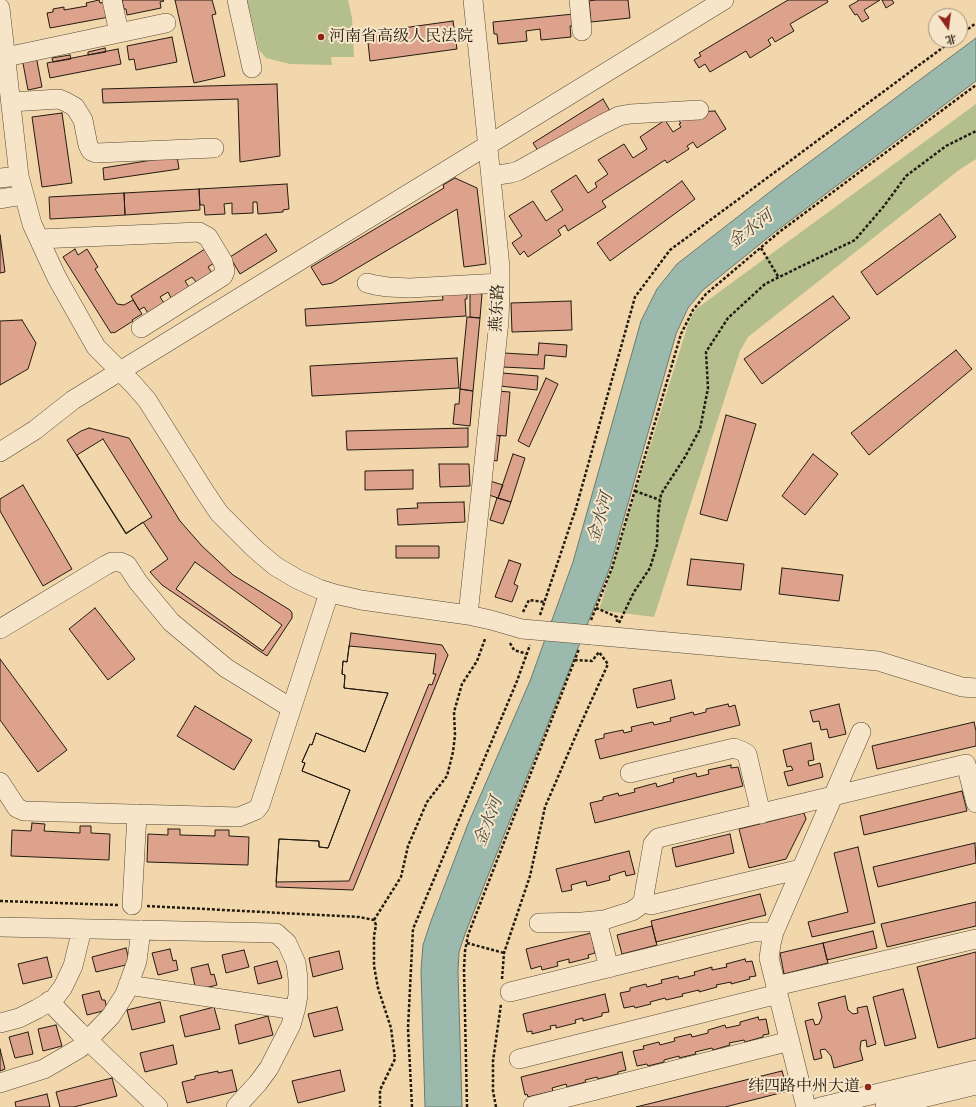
<!DOCTYPE html>
<html>
<head>
<meta charset="utf-8">
<style>
  body { margin:0 }
  #map { position:relative; width:976px; height:1107px; overflow:hidden; background:#f1d7ab; font-family:"Libre Bodoni","Noto Serif SC",serif }
  canvas { display:block }
  .north { position:absolute; left:928px; top:8px; width:40px; height:40px; box-sizing:border-box; background:#f6e5c8; border:1px solid #a2947e; border-radius:50%; rotate:166deg; font-size:11px; font-weight:700; line-height:16px; text-align:center; color:#231b10 }
  .north::after { content:''; display:block; margin:auto; width:14px; height:18px; background:#8f2418; clip-path:polygon(50% 0,100% 100%,50% 72%,0 100%) }
</style>
</head>
<body>
<div id="map">
<canvas width="976" height="1107"></canvas>
<div class="north">北</div>
</div>
<script>
const context = document.querySelector('canvas').getContext('2d');
context.lineJoin = 'round';
function paint(path, color) { context.fillStyle = color; context.fill(path, 'evenodd'); }
const shape = rows => new Path2D(rows.map(r => 'M' + r).join(''));
function strokePath(path, color, width, dash) { context.strokeStyle = color; context.lineWidth = width; context.lineCap = dash ? 'butt' : 'round'; context.setLineDash(dash || []); context.stroke(path); }
function label(font, color, halo, rows, align = 'center') {
  context.font = font + ' "Libre Bodoni","Noto Serif SC",serif'; context.lineWidth = 4; context.setLineDash([]); context.textBaseline = 'middle'; context.strokeStyle = halo; context.fillStyle = color; for (const [text, x, y, turn = 0] of rows) {
    context.save(); context.translate(x, y); context.rotate((+turn || 0) * Math.PI / 180); context.textAlign = isNaN(turn) ? turn : align; if (halo) context.strokeText(text, 0, 0); context.fillText(text, 0, 0); context.restore();
  }
}
paint(shape([
  [247,0,348,0,352,18,354,57,331,57,332,65,290,64,266,58,259,50],
  [976,104,976,159,959,170,748,337,740,351,654,617,599,610,689,321,696,309]
]), '#b4bf8d');
const water = shape([
  [976,38,976,81,775,232,703,290,688,308,676,334,610,567,506,830,465,934,459,952,458,971,462,1107,425,1107,421,970,423,945,431,921,468,824,530,681,573,562,641,321,657,289,677,264,780,184,976,38]
]);
paint(water, '#9bb9ad');
strokePath(water, '#6b7a6e', 1);
const building = shape([
  [99,0,100,3,106,2,109,17,50,28,47,13,53,12,53,9,64,7,64,10,87,6,86,3,99,0],
  [122,0,163,0,164,1,160,2,161,8,127,15,126,9,124,9,122,0],
  [175,0,212,0,216,14,212,15,225,76,194,83,175,0],
  [595,0,628,0,630,18,591,22,589,1,595,0],
  [788,0,827,0,828,2,790,24,794,31,775,42,772,37,768,40,771,45,750,58,746,51,710,72,705,64,699,68,694,60,701,56,699,53,788,0],
  [858,0,880,0,864,10,869,18,862,22,857,14,855,15,849,6,858,1,858,0],
  [882,0,892,0,894,3,886,8,882,0],
  [574,14,575,26,570,26,571,37,541,40,540,29,526,31,527,41,498,44,497,34,494,34,493,22,574,14],
  [453,21,457,49,370,61,367,33,453,21],
  [172,37,177,62,136,70,134,59,129,60,127,46,172,37],
  [105,48,106,52,88,55,88,52,105,48],
  [118,49,121,64,50,78,47,63,118,49],
  [70,55,71,59,53,62,52,58,70,55],
  [36,56,42,87,28,90,22,58,36,56],
  [277,84,280,156,240,162,238,99,103,103,102,89,277,84],
  [603,99,610,111,540,154,533,143,603,99],
  [715,111,726,129,697,148,693,142,687,146,689,149,667,163,665,160,602,201,606,207,568,231,565,225,558,230,561,235,528,257,524,251,520,255,512,243,522,236,509,216,533,201,546,221,563,210,551,191,576,175,588,193,597,187,595,183,608,174,598,160,624,144,633,158,647,149,640,137,665,120,673,132,681,127,679,124,681,123,679,121,693,112,715,111],
  [62,113,72,183,42,187,32,117,62,113],
  [177,156,179,169,104,180,103,168,177,156],
  [455,178,477,188,486,264,464,267,457,209,332,283,322,285,311,267,444,188,443,185,455,178],
  [682,181,695,199,610,261,597,243,682,181],
  [287,184,289,209,283,210,283,212,258,214,257,202,253,202,253,213,232,214,232,203,224,204,225,214,205,215,204,205,200,205,199,189,287,184],
  [199,189,200,210,125,215,124,193,199,189],
  [124,193,125,215,50,219,49,197,124,193],
  [940,214,956,237,877,295,861,272,940,214],
  [266,234,277,251,240,274,230,257,266,234],
  [0,235,5,272,0,273,0,235],
  [75,249,78,255,87,249,98,267,95,269,117,304,124,305,133,300,142,314,132,320,133,321,114,333,113,332,111,333,63,257,75,249],
  [205,249,214,263,208,267,212,273,196,282,192,277,185,281,189,287,171,298,168,292,160,297,164,303,148,313,144,307,139,310,131,296,205,249],
  [467,290,467,299,465,299,466,316,306,326,305,309,443,300,442,291,467,290],
  [470,292,482,294,480,318,470,317,470,292],
  [833,296,850,318,762,384,744,359,833,296],
  [571,301,572,330,512,332,511,303,571,301],
  [467,317,480,318,473,391,460,389,467,317],
  [22,320,36,343,28,369,0,385,0,321,22,320],
  [539,343,567,345,566,357,545,355,544,369,503,367,504,353,538,355,539,343],
  [956,350,972,369,869,455,851,433,956,350],
  [457,358,459,388,312,396,310,366,457,358],
  [502,373,538,376,537,390,500,386,502,373],
  [546,378,558,384,529,447,518,441,546,378],
  [460,389,473,391,470,426,453,424,455,404,459,404,460,389],
  [497,391,510,392,506,436,493,435,497,391],
  [726,415,756,424,727,521,700,514,726,415],
  [89,428,129,438,180,521,202,546,233,575,290,610,292,613,292,618,267,656,162,585,150,572,168,559,143,522,126,534,67,440,81,431,89,428],
  [468,428,468,447,347,450,346,431,468,428],
  [494,435,500,436,497,461,492,460,494,435],
  [103,439,152,517,126,533,77,455,103,439],
  [513,454,525,458,511,502,498,498,513,454],
  [813,454,838,474,805,515,782,496,813,454],
  [439,464,469,464,470,486,440,487,439,464],
  [413,470,413,489,365,490,365,471,413,470],
  [490,481,503,485,498,498,486,494,490,481],
  [23,485,72,569,43,586,0,511,0,499,23,485],
  [497,498,511,502,503,524,490,520,497,498],
  [464,502,465,522,398,525,397,509,418,508,417,503,464,502],
  [396,546,439,546,439,558,396,558,396,546],
  [691,559,744,564,741,590,687,585,691,559],
  [509,560,521,564,514,584,518,586,512,602,495,597,509,560],
  [195,562,282,625,263,651,176,589,195,562],
  [782,568,843,575,839,601,779,594,782,568],
  [95,608,135,659,108,680,69,629,95,608],
  [351,633,442,645,448,655,353,890,276,887,279,839,319,841,319,847,328,848,350,790,302,771,305,763,302,762,310,744,312,745,316,733,365,752,388,693,344,688,345,675,342,674,343,661,347,662,351,633],
  [349,646,436,654,433,674,436,674,432,685,429,684,349,881,276,882,279,839,319,841,319,847,328,848,350,790,302,771,305,763,302,762,310,744,312,745,316,733,365,752,388,693,344,688,345,675,342,674,343,661,347,662,349,646],
  [0,659,67,750,38,772,0,720,0,659],
  [671,680,675,699,637,708,633,689,671,680],
  [728,704,729,707,735,705,740,725,600,759,595,740,604,738,604,734,623,730,624,733,632,731,631,727,653,722,654,725,671,721,670,718,693,712,694,715,706,712,706,709,728,704],
  [839,704,846,734,829,738,827,729,821,730,819,721,813,722,810,711,839,704],
  [195,706,252,740,234,770,177,736,195,706],
  [974,722,976,731,976,746,877,769,872,746,974,722],
  [811,743,814,760,808,761,809,766,820,763,823,777,788,786,784,772,793,770,791,766,787,767,783,750,811,743],
  [731,765,731,768,738,767,743,786,595,823,590,803,603,800,603,797,618,793,619,796,635,792,634,789,656,783,657,787,674,782,673,779,696,773,697,777,709,774,708,770,731,765],
  [962,791,967,811,864,835,860,816,962,791],
  [804,813,806,819,786,859,749,868,739,829,804,813],
  [32,823,45,824,44,831,80,833,80,826,91,826,91,833,110,834,109,860,11,856,12,830,31,831,32,823],
  [168,829,180,829,180,835,215,836,215,830,229,830,229,836,249,837,248,865,147,862,148,834,168,835,168,829],
  [730,834,734,853,676,867,672,848,730,834],
  [975,843,976,863,878,887,873,867,975,843],
  [858,847,875,923,812,937,808,922,848,912,834,853,858,847],
  [629,851,635,874,626,876,625,871,609,876,610,880,587,886,586,881,571,885,572,890,562,892,556,869,629,851],
  [760,894,766,915,656,942,651,921,760,894],
  [976,902,976,926,887,947,881,924,976,902],
  [652,926,657,945,622,954,617,935,652,926],
  [873,931,877,948,827,960,823,943,873,931],
  [591,933,595,953,588,955,589,958,569,963,569,959,557,962,558,966,542,970,541,966,531,969,526,949,591,933],
  [823,943,828,963,784,974,780,953,823,943],
  [126,948,130,964,96,972,92,957,126,948],
  [170,949,173,961,176,960,178,970,158,975,152,953,170,949],
  [244,950,249,967,226,973,222,955,244,950],
  [339,951,343,969,313,977,309,958,339,951],
  [976,952,976,1038,938,1048,917,967,976,952],
  [47,957,52,977,23,984,18,964,47,957],
  [745,959,746,962,752,961,756,976,749,977,750,979,731,984,731,982,716,985,717,987,699,992,699,990,682,994,683,996,666,1000,665,998,650,1002,651,1004,635,1008,634,1006,624,1008,620,993,630,991,630,988,646,984,647,987,662,983,661,980,678,976,679,979,695,975,694,972,712,967,712,970,727,967,726,964,745,959],
  [277,961,282,978,258,984,254,967,277,961],
  [208,964,211,975,214,974,217,985,196,990,191,968,208,964],
  [903,989,916,1038,885,1046,873,997,903,989],
  [99,991,102,1000,105,1000,107,1010,87,1015,82,995,99,991],
  [605,994,609,1012,602,1013,602,1016,583,1021,583,1018,575,1020,576,1023,556,1028,556,1025,550,1026,551,1029,532,1034,532,1031,527,1032,523,1014,605,994],
  [845,996,848,1010,853,1014,858,1013,857,1008,867,1006,876,1044,867,1047,866,1040,861,1041,860,1049,863,1060,834,1068,831,1056,825,1049,820,1050,822,1058,814,1060,805,1021,813,1019,815,1025,819,1024,822,1017,818,1003,845,996],
  [160,1002,165,1022,132,1030,127,1010,160,1002],
  [214,1007,220,1029,185,1037,180,1016,214,1007],
  [337,1007,343,1030,314,1037,308,1014,337,1007],
  [268,1016,273,1035,239,1044,235,1025,268,1016],
  [758,1017,759,1020,766,1019,769,1034,763,1035,763,1037,745,1042,744,1040,729,1043,730,1045,713,1050,712,1048,695,1052,696,1054,679,1058,679,1056,664,1060,664,1062,648,1066,647,1064,637,1066,633,1051,644,1049,643,1046,659,1042,660,1045,675,1041,674,1038,691,1034,692,1037,708,1033,708,1030,725,1025,726,1028,740,1025,740,1022,758,1017],
  [56,1025,62,1046,43,1051,38,1029,56,1025],
  [28,1032,33,1054,15,1058,9,1037,28,1032],
  [173,1045,177,1064,145,1072,140,1053,173,1045],
  [0,1049,5,1069,0,1071,0,1049],
  [622,1052,626,1070,618,1072,618,1074,598,1079,597,1077,585,1080,586,1082,567,1087,566,1084,552,1088,553,1091,528,1097,527,1094,525,1095,521,1077,622,1052],
  [232,1070,237,1091,187,1103,182,1082,195,1079,195,1076,218,1071,218,1073,232,1070],
  [340,1070,345,1091,298,1103,292,1081,340,1070],
  [782,1071,788,1091,725,1107,636,1107,782,1071],
  [112,1078,117,1096,74,1107,60,1107,56,1092,112,1078],
  [47,1094,50,1107,16,1107,15,1102,47,1094]
]);
paint(building, '#dda28c');
strokePath(building, '#231b10', 1);
const minor = shape([
  [112,0,119,33],
  [237,0,252,68],
  [579,0,582,31],
  [0,8,19,176,32,224,57,278,96,347,133,384,147,400,203,489,219,513,254,548,275,566,297,579,319,589,335,594,361,600,468,615,491,620,522,629],
  [6,57,166,23],
  [11,102,59,99,66,102,75,107,83,120,88,145,91,151,96,153,214,148],
  [491,176,511,173,518,171,601,125,619,116,630,114,699,110],
  [0,178,19,176],
  [0,199,24,195],
  [39,239,199,232,208,237,223,262,225,271,223,276,141,328],
  [367,283,375,285,388,287,410,288,500,283],
  [0,452,35,430,73,400,724,0],
  [468,615,499,321,500,289,500,267,473,0],
  [0,629,106,565,112,562,120,562,127,565,138,582,171,622,226,668,291,708],
  [592,635,878,661,962,687,976,688],
  [630,773,734,748,742,751,747,754,761,814],
  [0,782,17,808,24,811,239,817,256,810,260,805,329,593],
  [643,901,651,905,801,869],
  [132,905,137,814],
  [597,921,609,968],
  [539,923,582,922,604,920,632,911,639,906,643,901,653,844,658,838,966,764,976,803],
  [0,927,276,933,287,943,296,963,298,979,298,995,296,1007,291,1025,269,1068,258,1083,236,1107],
  [128,985,276,1007,295,1010],
  [776,986,976,939],
  [510,992,753,932,774,932],
  [49,1001,78,1031,158,1107],
  [0,1023,19,1018,37,1009,54,999,63,987,73,966,82,929],
  [519,1059,778,994],
  [0,1083,44,1069,80,1048,111,1016,125,994,137,961,141,930],
  [533,1106,790,1041],
  [806,1107,769,958,771,944,774,932,861,732],
  [820,1107,976,1070],
  [885,1107,976,1085]
]);
strokePath(minor, '#564a37', 20);
strokePath(shape([
  [960,35,976,23],
  [761,248,779,278],
  [635,491,660,500],
  [596,608,617,617,617,622],
  [523,612,529,600,544,602],
  [540,615,576,508,635,297,670,250,953,40],
  [591,620,612,568,681,334,693,310,706,294,778,233,976,85],
  [619,623,634,592,650,568,657,545,658,516,661,494,685,457,700,429,708,388,706,352,728,318,765,284,855,240,884,206,906,176,946,146,976,131],
  [510,643,514,650,527,654],
  [0,901,118,905],
  [147,906,359,917,374,920,376,925,374,936,374,966,378,988,391,1028,395,1059,380,1090,380,1107],
  [374,920,401,877,408,846,427,802,447,776,453,752,455,735,454,712,462,684,477,661,485,639],
  [467,943,504,953],
  [502,979,504,953,530,876,545,807,583,719,608,664,599,652,592,661,575,660],
  [412,1107,408,1028,413,929,517,681,530,645],
  [467,1107,464,969,465,951,468,935,579,649],
  [496,1107,493,1091,493,1061,501,1004]
]), '#231b10', 2.5, [3, 2]);
strokePath(minor, '#f6e5c8', 19);
const minorBridge = shape([
  [522,629,592,635]
]);
strokePath(minorBridge, '#564a37', 20, []);
strokePath(minorBridge, '#f6e5c8', 19);
for (const [x, y, r, color] of [
  [321,37,4,"#8f2418"],
  [868,1087,4,"#8f2418"]
]) { const dot = new Path2D(); dot.arc(x, y, r, 0, 2 * Math.PI); context.fillStyle = color; context.fill(dot); strokePath(dot, '#f6e5c8', 1.5); }
label('16px', '#231b10', '#f6e5c8', [
  ["河南省高级人民法院",329,37],
  ["纬四路中州大道",860,1087,"right"]
], 'left');
label('16px', '#231b10', '#f6e5c8', [
  ["燕东路",498,308,-87]
]);
label('italic 17px', '#474a3f', '#f6e5c8', [
  ["金水河",751,230,-37],
  ["金水河",601,518,-73],
  ["金水河",489,822,-69]
]);
</script>
</body>
</html>
